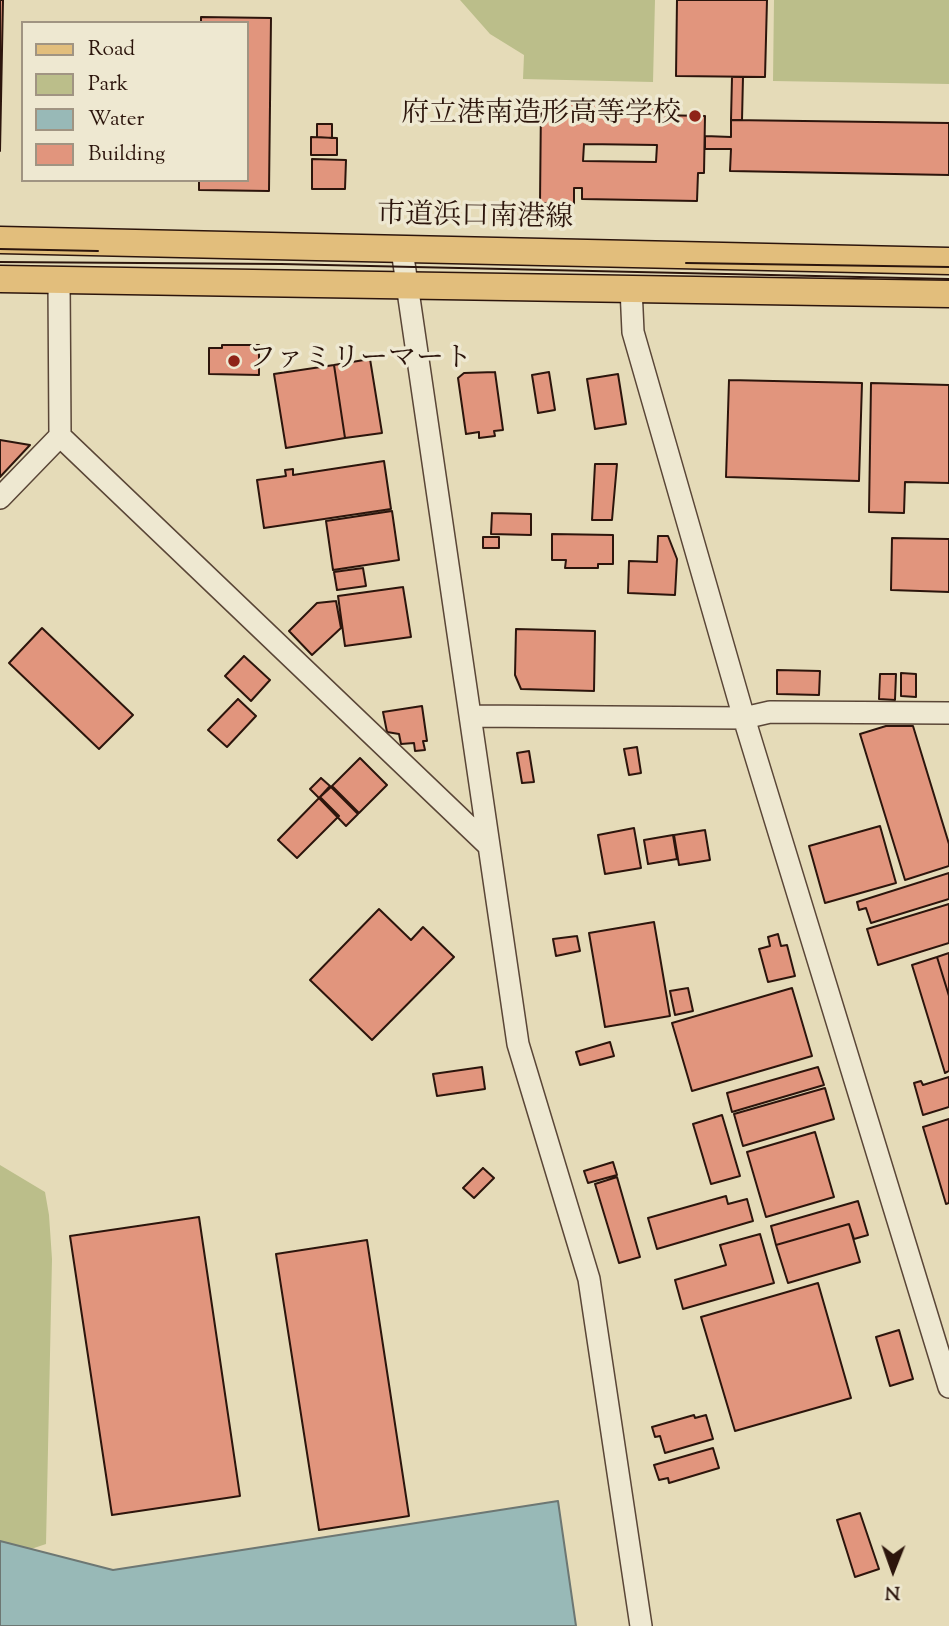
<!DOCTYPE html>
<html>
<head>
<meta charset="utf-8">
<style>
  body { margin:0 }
  #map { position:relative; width:949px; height:1626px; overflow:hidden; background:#e5dbb8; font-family:"Sorts Mill Goudy",serif }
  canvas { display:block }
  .legend { position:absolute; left:21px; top:21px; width:228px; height:161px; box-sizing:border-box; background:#eee8d1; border:2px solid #a09482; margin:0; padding:9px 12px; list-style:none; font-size:21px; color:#2c150c }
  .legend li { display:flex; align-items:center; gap:14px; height:35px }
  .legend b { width:35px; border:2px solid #a09482 }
  .north { position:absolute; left:858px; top:1535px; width:70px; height:70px; -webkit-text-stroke:5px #eee8d1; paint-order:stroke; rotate:181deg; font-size:19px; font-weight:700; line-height:28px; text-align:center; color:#2c150c }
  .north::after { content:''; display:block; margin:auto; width:24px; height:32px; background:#2c150c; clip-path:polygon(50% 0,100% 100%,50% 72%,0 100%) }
</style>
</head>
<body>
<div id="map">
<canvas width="949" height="1626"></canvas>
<ul class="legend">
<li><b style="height:9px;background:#e2be7c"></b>Road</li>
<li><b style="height:19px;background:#bbbe8a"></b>Park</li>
<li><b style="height:19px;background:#98b9b7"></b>Water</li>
<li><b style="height:19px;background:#e1957d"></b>Building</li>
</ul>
<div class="north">N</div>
</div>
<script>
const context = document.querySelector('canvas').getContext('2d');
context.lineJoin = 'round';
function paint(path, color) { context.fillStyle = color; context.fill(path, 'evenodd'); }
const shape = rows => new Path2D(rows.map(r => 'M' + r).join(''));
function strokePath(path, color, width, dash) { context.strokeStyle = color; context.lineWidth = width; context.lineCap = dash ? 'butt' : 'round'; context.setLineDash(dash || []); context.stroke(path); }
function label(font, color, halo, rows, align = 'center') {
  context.font = font + ' "Sorts Mill Goudy","Noto Serif JP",serif'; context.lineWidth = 7; context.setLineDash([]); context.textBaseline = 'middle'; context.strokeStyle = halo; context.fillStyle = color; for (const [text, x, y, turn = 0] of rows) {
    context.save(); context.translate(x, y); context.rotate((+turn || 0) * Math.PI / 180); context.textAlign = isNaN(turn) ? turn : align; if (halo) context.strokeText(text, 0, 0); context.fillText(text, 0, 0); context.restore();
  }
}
paint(shape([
  [460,0,655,0,653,82,523,79,524,55,490,34],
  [774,0,949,0,949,84,773,81],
  [0,1165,45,1192,49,1215,52,1259,46,1544,31,1549,0,1541]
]), '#bbbe8a');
const water = shape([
  [558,1501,576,1626,0,1626,0,1541,113,1570,558,1501]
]);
paint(water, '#98b9b7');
strokePath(water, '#6d7773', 2);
const building = shape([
  [0,0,3,0,0,151,0,0],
  [677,0,767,0,765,77,676,76,677,0],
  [201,17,271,18,269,191,199,190,199,180,247,180,247,23,201,23,201,17],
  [732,77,743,77,742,120,731,120,732,77],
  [541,102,616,103,616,106,656,107,656,115,705,116,704,173,698,173,697,201,582,199,582,188,574,188,574,204,540,203,541,102],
  [584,144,657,145,656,162,583,161,584,144],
  [731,120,949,123,949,175,730,171,731,149,705,149,705,136,731,137,731,120],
  [317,124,332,124,332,138,317,137,317,124],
  [311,137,337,138,337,155,311,155,311,137],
  [312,159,346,160,345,189,312,189,312,159],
  [222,345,259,345,259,375,209,374,209,348,222,348,222,345],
  [370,359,382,433,345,438,334,365,370,359],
  [334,365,345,438,286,448,274,374,334,365],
  [495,372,503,430,494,431,495,436,479,438,479,432,466,434,458,378,464,373,495,372],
  [549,372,555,410,538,413,532,375,549,372],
  [618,374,626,424,595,429,587,379,618,374],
  [729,380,862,383,859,481,726,477,729,380],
  [871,383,949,385,949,483,905,482,904,513,869,512,871,383],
  [0,440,30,445,0,477,0,440],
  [384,461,391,509,264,528,257,480,286,476,285,470,293,469,293,475,384,461],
  [595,464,617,464,612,520,592,520,595,464],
  [392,511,399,560,333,570,326,521,392,511],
  [492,513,531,514,531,535,491,534,492,513],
  [552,534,613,535,613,564,598,564,598,568,565,568,566,560,552,560,552,534],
  [658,536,668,536,677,559,675,595,628,593,629,561,657,562,658,536],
  [483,537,499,537,499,548,483,548,483,537],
  [892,538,949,539,949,592,891,590,892,538],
  [363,568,366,586,337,590,334,572,363,568],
  [403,587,411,637,345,646,338,596,403,587],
  [336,601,341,628,312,655,289,631,317,603,336,601],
  [42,628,133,715,99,749,9,663,42,628],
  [516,629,595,631,594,691,521,689,515,675,516,629],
  [244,656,270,680,251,701,225,676,244,656],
  [777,670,820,671,819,695,777,694,777,670],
  [901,673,916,674,916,697,901,696,901,673],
  [880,674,896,674,895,700,879,699,880,674],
  [238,699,256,716,227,747,208,730,238,699],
  [422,706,427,741,423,741,425,750,415,751,414,743,401,744,399,734,387,732,383,712,422,706],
  [886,726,913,726,949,844,949,866,905,880,860,734,886,726],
  [637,747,641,773,629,775,624,749,637,747],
  [529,751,534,782,522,783,517,753,529,751],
  [360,758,387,785,359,813,332,786,360,758],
  [321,778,330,786,319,798,310,789,321,778],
  [331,787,358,814,346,826,319,798,331,787],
  [320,797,339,816,297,858,278,840,320,797],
  [880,826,896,883,825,903,809,846,880,826],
  [634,828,641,868,605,874,598,835,634,828],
  [705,830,710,860,679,865,674,835,705,830],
  [673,835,677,859,648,864,644,840,673,835],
  [949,873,949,899,871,923,866,908,859,910,857,902,949,873],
  [949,904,949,943,878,965,867,929,949,904],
  [379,909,411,940,423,927,454,957,372,1040,310,980,379,909],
  [654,922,670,1016,605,1027,589,933,654,922],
  [778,934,781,946,787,945,795,976,768,982,759,949,770,946,768,937,778,934],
  [577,936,580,951,556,956,553,939,577,936],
  [949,953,949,996,937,957,949,953],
  [937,957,949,996,949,1071,945,1073,912,965,937,957],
  [688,988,693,1011,675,1015,670,991,688,988],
  [792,988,812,1056,692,1091,672,1023,792,988],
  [610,1042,614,1056,580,1065,576,1052,610,1042],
  [482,1067,485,1089,437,1096,433,1074,482,1067],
  [818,1067,824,1085,732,1112,727,1093,818,1067],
  [949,1077,949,1107,923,1115,914,1083,921,1081,923,1085,949,1077],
  [825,1088,834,1119,743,1146,734,1114,825,1088],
  [722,1115,740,1176,711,1184,693,1124,722,1115],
  [949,1119,949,1203,946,1204,923,1127,949,1119],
  [815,1132,834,1197,766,1217,747,1152,815,1132],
  [613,1162,617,1175,588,1183,584,1171,613,1162],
  [483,1168,494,1178,474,1198,463,1188,483,1168],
  [617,1177,640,1257,619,1263,595,1184,617,1177],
  [726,1196,728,1204,747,1199,753,1221,657,1249,648,1218,726,1196],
  [858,1201,868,1235,854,1239,849,1224,776,1245,771,1226,858,1201],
  [199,1217,240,1496,112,1515,70,1236,199,1217],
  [849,1224,860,1262,788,1283,776,1245,849,1224],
  [760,1234,774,1283,683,1309,675,1280,726,1265,720,1245,760,1234],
  [367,1240,409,1516,319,1530,276,1254,367,1240],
  [818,1283,851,1398,735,1431,701,1317,818,1283],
  [899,1330,913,1379,890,1386,876,1337,899,1330],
  [694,1415,695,1418,706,1415,713,1439,665,1453,660,1436,655,1437,652,1427,694,1415],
  [713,1448,719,1468,669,1483,668,1478,659,1480,654,1465,713,1448],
  [860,1513,879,1569,855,1577,837,1520,860,1513]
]);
paint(building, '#e1957d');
strokePath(building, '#2c150c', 2);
const minor = shape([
  [402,250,518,1044,589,1279,641,1626],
  [59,280,60,436,489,846],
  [631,288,633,332,744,718,949,1387],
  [0,498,60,436],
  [472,716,744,718,770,712,949,713]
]);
const major = shape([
  [0,240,949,261],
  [0,279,949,294]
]);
strokePath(minor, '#5a4637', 24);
strokePath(major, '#2c150c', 29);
strokePath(minor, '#eee8d1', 21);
strokePath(major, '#e2be7c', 26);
strokePath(shape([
  [0,249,98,251],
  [0,262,281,264,949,279],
  [686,263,949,267]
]), '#2c150c', 2);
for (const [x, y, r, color] of [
  [695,116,7,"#8f2418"],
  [234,361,7,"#8f2418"]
]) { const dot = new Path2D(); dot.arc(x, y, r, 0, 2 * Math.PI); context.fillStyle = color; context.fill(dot); strokePath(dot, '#eee8d1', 2.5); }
label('28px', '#2c150c', '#eee8d1', [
  ["府立港南造形高等学校",681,116],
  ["ファミリーマート",248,361,"left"]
], 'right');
label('28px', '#2c150c', '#eee8d1', [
  ["市道浜口南港線",475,219,1]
]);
</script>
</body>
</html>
